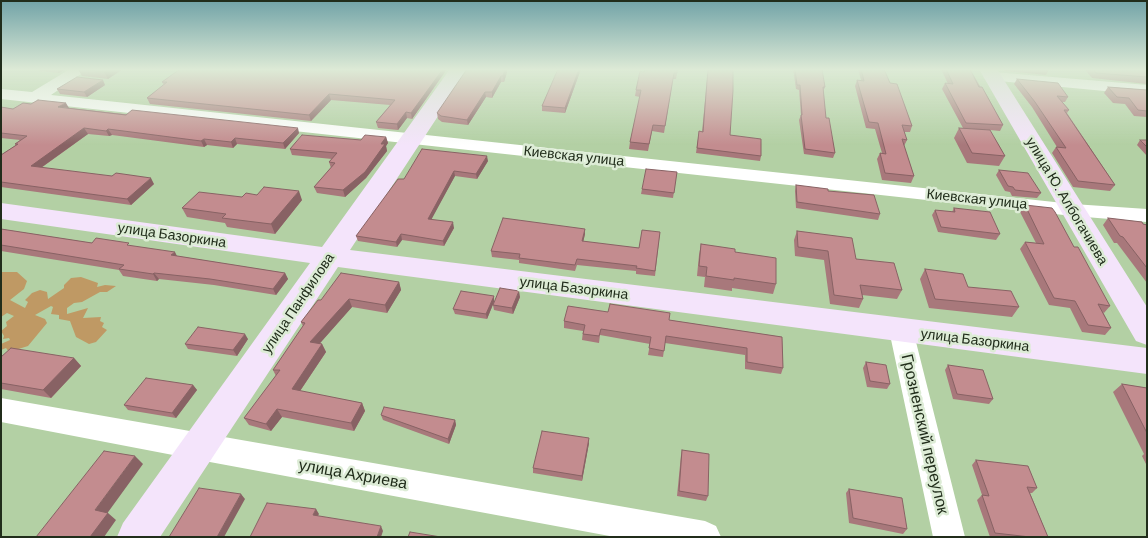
<!DOCTYPE html>
<html>
<head>
<meta charset="utf-8">
<style>
  body { margin:0 }
  #map { position:relative; width:1148px; height:538px; overflow:hidden; background:#b3d0a4; font-family:Barlow,sans-serif }
  canvas { display:block }
  .frame { position:absolute; inset:0; border:2px solid #212d1b; pointer-events:none }
</style>
</head>
<body>
<div id="map">
<canvas width="1148" height="538"></canvas>
<div class="frame"></div>
</div>
<script>
const context = document.querySelector('canvas').getContext('2d');
context.lineJoin = 'round';
function paint(path, color) { context.fillStyle = color; context.fill(path, 'evenodd'); }
const shape = rows => new Path2D(rows.map(r => 'M' + r).join(''));
function strokePath(path, color, width, dash) { context.strokeStyle = color; context.lineWidth = width; context.lineCap = dash ? 'butt' : 'round'; context.setLineDash(dash || []); context.stroke(path); }
function label(font, color, halo, rows, align = 'center') {
  context.font = font + ' Barlow,sans-serif'; context.lineWidth = 5; context.setLineDash([]); context.textBaseline = 'middle'; context.strokeStyle = halo; context.fillStyle = color; for (const [text, x, y, turn = 0] of rows) {
    context.save(); context.translate(x, y); context.rotate((+turn || 0) * Math.PI / 180); context.textAlign = isNaN(turn) ? turn : align; if (halo) context.strokeText(text, 0, 0); context.fillText(text, 0, 0); context.restore();
  }
}
paint(shape([
  [1,272,17,272,27,281,24,289,10,300,25,308,28,302,25,300,32,293,40,290,47,292,48,299,64,288,64,285,71,278,81,277,98,283,97,287,105,285,116,286,107,292,100,292,82,302,74,303,67,308,67,314,88,308,83,318,101,317,100,321,104,323,102,327,107,330,96,342,89,344,76,337,70,321,59,319,59,315,51,314,53,307,51,306,35,315,45,319,47,323,28,346,9,352,6,348,1,350,1,344,10,340,9,338,3,339,4,336,1,331,7,326,6,322,14,316,7,313,1,317]
]), '#bf9964');
paint(shape([
  [70,69,88,69,51,95,1073,204,1147,209,1147,222,1073,216,1,99,1,89,32,92,70,69],
  [993,72,1147,85,1147,95,988,80,985,77,988,74,993,72],
  [901,321,910,323,913,330,965,537,933,537,889,330,892,323,901,321],
  [1,398,705,521,716,526,721,537,615,537,199,460,1,422,1,398]
]), '#fff');
paint(shape([
  [450,69,469,69,350,250,1147,348,1147,374,338,267,160,537,117,537,123,523,310,263,1,219,1,203,322,247,450,69],
  [979,69,997,69,1147,307,1147,345,1136,341,979,69]
]), '#f4e4fb');
paint(shape([
  [39,69,66,69,59,73,40,71],
  [78,69,123,69,108,79,82,76],
  [177,69,447,69,412,119,407,118,398,130,378,128,376,122,390,105,331,100,311,121,150,104,147,98,164,85,162,82,178,71],
  [508,69,504,82,501,82,492,98,486,97,468,125,442,122,438,119,437,113],
  [581,69,565,113,542,111,542,106],
  [678,69,676,79,673,79,664,133,652,131,648,151,629,149,630,142,640,97,635,96,636,90],
  [708,69,730,135,761,156,760,161,696,153,699,131,702,132],
  [793,69,822,69,825,87,823,92,826,118,835,153,833,158,804,154,799,120,801,115,799,90,796,89],
  [858,69,884,69,890,83,912,126,910,132,904,132,907,140,904,146,914,176,911,183,882,180,877,159,880,153,882,153,875,129,866,128,855,86,857,80,861,80],
  [941,69,970,69,1003,125,1000,131,990,130,1005,156,999,166,967,163,954,138,959,128,963,128,942,89,945,83,948,84],
  [1004,69,1048,69,1049,70,1046,75,1005,71],
  [1084,69,1147,69,1147,84,1092,78],
  [1017,79,1068,97,1065,102,1062,102,1069,110,1067,113,1115,185,1110,191,1073,187,1052,153,1056,147,1057,147,1032,107,1014,84],
  [105,85,87,97,60,94,57,89],
  [1108,87,1147,90,1147,117,1134,116,1125,104,1113,103,1104,93],
  [1,107,13,109,69,108,299,133,285,149,237,144,233,148,207,145,204,147,112,135,109,136,88,134,41,168,154,184,131,205,1,187,1,155,16,145,15,144,20,140,1,138],
  [386,137,388,143,386,146,387,151,366,178,345,197,317,193,314,187,331,168,329,162,332,159,292,155,290,149],
  [1140,140,1147,140,1147,156,1137,145],
  [488,161,477,179,455,176,431,219,454,228,444,246,402,240,397,247,358,241,356,236,404,179],
  [999,170,1041,193,1037,198,1012,196,1010,192,1005,191,996,175],
  [677,172,673,198,641,194,642,189],
  [796,185,828,191,880,214,878,220,796,208,795,191],
  [242,197,302,200,275,234,227,227,225,223,187,217,182,208],
  [1025,205,1074,247,1110,306,1104,313,1103,312,1111,328,1105,335,1082,332,1070,308,1049,305,1020,249,1025,242,1036,243,1020,212],
  [954,208,1000,234,996,240,938,232,932,215,935,210,952,212],
  [1108,218,1147,225,1147,283,1117,243,1114,243,1103,225],
  [1,229,92,243,131,246,177,256,285,273,288,279,276,295,214,285,159,279,157,281,123,276,119,270,1,251],
  [797,231,856,259,902,290,897,299,862,295,863,299,859,308,830,304,824,260,795,256,794,240],
  [660,232,655,276,636,274,636,271,577,265,575,271,519,263,519,260,492,257,491,251,585,234,583,242,639,248],
  [701,244,735,252,776,284,773,294,732,288,732,291,704,287,705,277,697,276,699,255],
  [925,269,968,287,1019,307,1012,317,929,308,920,279],
  [399,282,401,290,387,313,352,307,320,343,322,344,326,352,300,391,362,403,365,411,354,431,282,417,271,431,249,425,244,418,276,376,273,370,303,326,301,322,321,300],
  [494,296,494,302,487,319,455,314,453,309],
  [520,297,513,314,494,310,493,305],
  [669,320,782,337,783,368,781,374,745,369,745,355,665,343,663,357,648,355,650,344,600,335,599,343,582,340,583,331,564,328,564,321],
  [248,339,237,356,188,349,185,344],
  [1,357,74,358,81,366,51,398,1,389],
  [866,362,890,384,887,389,867,387,863,368],
  [948,365,993,399,989,404,953,399,945,370],
  [1122,384,1147,388,1147,466,1142,456,1144,454,1113,392],
  [193,385,197,390,176,418,128,410,124,405],
  [381,415,455,420,456,425,449,444,383,420],
  [589,443,582,481,533,473,533,468],
  [682,450,708,496,706,501,677,496,681,455],
  [976,460,1037,488,1032,493,1030,493,1048,537,990,537,977,500,982,495,972,465],
  [849,489,907,529,903,534,849,523,846,493]
]), '#a8787b');
paint(shape([
  [57,69,66,69,59,73],
  [108,69,123,69,108,79,104,72],
  [443,69,447,69,412,119,411,113],
  [505,69,508,69,504,82,503,76],
  [579,69,581,69,565,113,565,108],
  [501,76,501,82,492,98,492,92],
  [103,80,105,85,87,97,84,92],
  [485,92,486,97,468,125,467,120],
  [329,94,331,100,311,121,309,115],
  [66,103,69,108,58,107],
  [406,112,407,118,398,130,397,124],
  [84,128,88,134,35,172,31,166],
  [298,128,299,133,285,149,283,143],
  [108,129,112,135,109,136,106,131],
  [386,137,388,143,386,146,387,151,366,178,345,197,343,190],
  [235,138,237,144,233,148,231,142],
  [204,139,207,145,204,147,201,141],
  [487,156,488,161,477,179,476,174],
  [454,171,455,176,429,224,428,219],
  [151,178,154,184,131,205,127,199],
  [299,191,302,200,275,234,271,224],
  [453,222,454,228,444,246,443,241],
  [585,229,585,234,582,247,582,241],
  [401,234,402,240,397,247,396,242],
  [175,252,178,258,171,255],
  [154,273,159,279,157,281,153,274],
  [285,273,288,279,276,295,273,289],
  [399,282,401,290,387,313,385,305],
  [519,291,520,297,513,314,512,308],
  [494,296,494,302,487,319,486,314],
  [349,299,352,307,314,350,310,342],
  [245,334,248,339,237,356,233,350],
  [322,344,326,352,296,397,292,389],
  [74,358,81,366,51,398,43,390],
  [193,385,197,390,176,418,172,413],
  [362,403,365,411,354,431,351,423],
  [277,409,282,417,271,431,266,424],
  [455,420,456,425,449,444,448,439],
  [589,438,589,443,582,481,582,476],
  [135,456,143,464,106,515,108,513,116,520,104,537,90,537,95,510],
  [241,494,245,499,224,537,217,537],
  [316,509,319,514,316,519,313,515],
  [381,526,383,531,381,537,377,537]
]), '#886264');
const building = shape([
  [82,69,108,69,104,72,82,69],
  [180,69,443,69,411,113,406,112,397,124,376,122,395,100,329,94,309,115,147,98,167,82,162,82,180,69],
  [467,69,505,69,503,76,501,76,492,92,485,92,467,120,441,116,437,113,467,69],
  [558,69,579,69,565,108,542,106,558,69],
  [645,69,677,69,677,73,674,73,665,126,653,125,649,144,630,142,641,90,636,90,640,71,644,72,645,69],
  [708,69,733,69,733,91,730,135,761,139,761,156,697,148,699,131,703,132,708,69],
  [795,69,822,69,825,87,823,87,826,118,829,118,835,153,805,149,801,115,802,115,800,85,797,85,795,69],
  [861,69,884,69,890,83,897,84,912,126,902,125,907,140,902,139,914,176,885,173,880,153,886,154,878,123,869,122,857,80,864,81,861,69],
  [946,69,970,69,979,87,982,87,1003,125,966,123,945,83,953,84,946,69],
  [1093,69,1147,69,1147,77,1096,73,1093,69],
  [77,77,103,80,84,92,57,89,77,77],
  [1017,79,1058,83,1068,97,1057,96,1069,110,1064,110,1115,185,1078,181,1056,147,1066,148,1035,102,1017,79],
  [1108,87,1147,90,1147,111,1138,110,1129,98,1117,97,1108,87],
  [38,100,66,103,58,107,126,115,132,110,298,128,283,143,235,138,231,142,204,139,201,141,108,129,106,131,84,128,31,166,112,176,116,173,151,178,127,199,1,182,1,155,18,144,15,144,27,136,1,133,1,107,13,109,23,103,31,104,38,100],
  [959,128,990,130,1005,156,972,153,959,128],
  [302,135,361,140,365,135,386,137,381,144,385,144,365,172,343,190,314,187,335,163,329,162,337,153,290,149,302,135],
  [1140,140,1147,140,1147,147,1140,140],
  [422,149,487,156,476,174,454,171,428,219,453,222,443,241,401,234,396,242,356,236,398,179,404,179,422,149],
  [646,169,677,172,674,193,642,189,646,169],
  [999,170,1028,173,1041,193,1015,190,1013,187,1008,186,999,170],
  [796,185,828,189,828,191,874,195,880,214,797,202,796,185],
  [264,187,299,191,271,224,222,218,226,214,182,208,199,192,242,197,246,193,257,195,264,187],
  [1025,205,1052,208,1055,212,1074,247,1078,247,1110,306,1098,304,1111,328,1088,325,1075,301,1054,298,1025,242,1044,244,1025,205],
  [954,208,990,212,1000,234,941,227,935,210,955,212,954,208],
  [503,218,585,229,582,241,639,248,642,230,660,232,655,271,636,268,637,266,577,259,575,265,519,258,520,254,491,251,503,218],
  [1108,218,1142,222,1143,224,1147,225,1147,268,1123,237,1120,236,1108,218],
  [1,229,92,243,96,238,129,243,127,245,175,252,171,255,285,273,273,289,210,279,154,273,153,274,119,269,124,265,1,245,1,229],
  [797,231,852,238,856,259,894,263,902,290,860,285,863,299,834,295,828,251,798,247,797,231],
  [701,244,735,249,735,252,776,258,776,284,734,278,734,280,706,276,707,267,699,266,701,244],
  [925,269,963,274,968,287,1011,291,1019,307,935,299,925,269],
  [341,273,399,282,385,305,349,299,310,342,322,344,292,389,362,403,351,423,277,409,266,424,244,418,280,370,273,370,305,323,301,322,318,300,321,300,341,273],
  [500,288,519,291,512,308,493,305,500,288],
  [461,291,494,296,486,314,453,309,461,291],
  [610,304,670,313,669,320,782,337,783,368,747,362,747,348,666,336,664,351,649,348,651,337,601,329,599,336,583,334,585,325,564,321,568,306,608,312,610,304],
  [198,327,245,334,233,350,185,344,198,327],
  [11,348,74,358,43,390,1,383,1,357,11,348],
  [866,362,886,365,890,384,870,381,866,362],
  [948,365,983,370,993,399,957,394,948,365],
  [146,378,193,385,172,413,124,405,146,378],
  [1122,384,1147,388,1147,433,1122,384],
  [384,407,455,420,448,439,381,415,384,407],
  [542,431,589,438,582,476,533,468,542,431],
  [682,450,709,454,708,496,679,491,682,450],
  [104,451,135,456,95,510,108,513,90,537,36,537,104,451],
  [976,460,1028,466,1037,488,1027,487,1048,537,1030,537,995,533,982,495,989,496,976,460],
  [199,488,241,494,217,537,169,537,199,488],
  [849,489,902,498,907,529,853,518,849,489],
  [267,503,316,509,313,515,381,526,377,537,250,537,267,503],
  [410,532,441,537,408,537,410,532]
]);
paint(building, '#c38c8f');
strokePath(building, '#886264', 1);
const sky = context.createLinearGradient(0, 0, 0, 145);
sky.addColorStop(0, '#71a3a7');
sky.addColorStop(0.48, '#ddead6');
sky.addColorStop(1, '#ddead600');
context.fillStyle = sky;
context.fillRect(0, 0, 1148, 145);
label('14px', '#212d1b', '#ddecd6', [
  ["Киевская улица",574,156,6],
  ["Киевская улица",977,199,6],
  ["улица Ю. Албогачиева",1067,201,59],
  ["улица Базоркина",172,235,8],
  ["улица Базоркина",574,288,7],
  ["улица Панфилова",298,303,-56],
  ["улица Базоркина",975,340,7]
]);
label('16px', '#212d1b', '#ddecd6', [
  ["Грозненский переулок",925,434,77],
  ["улица Ахриева",353,474,10]
]);
</script>
</body>
</html>
